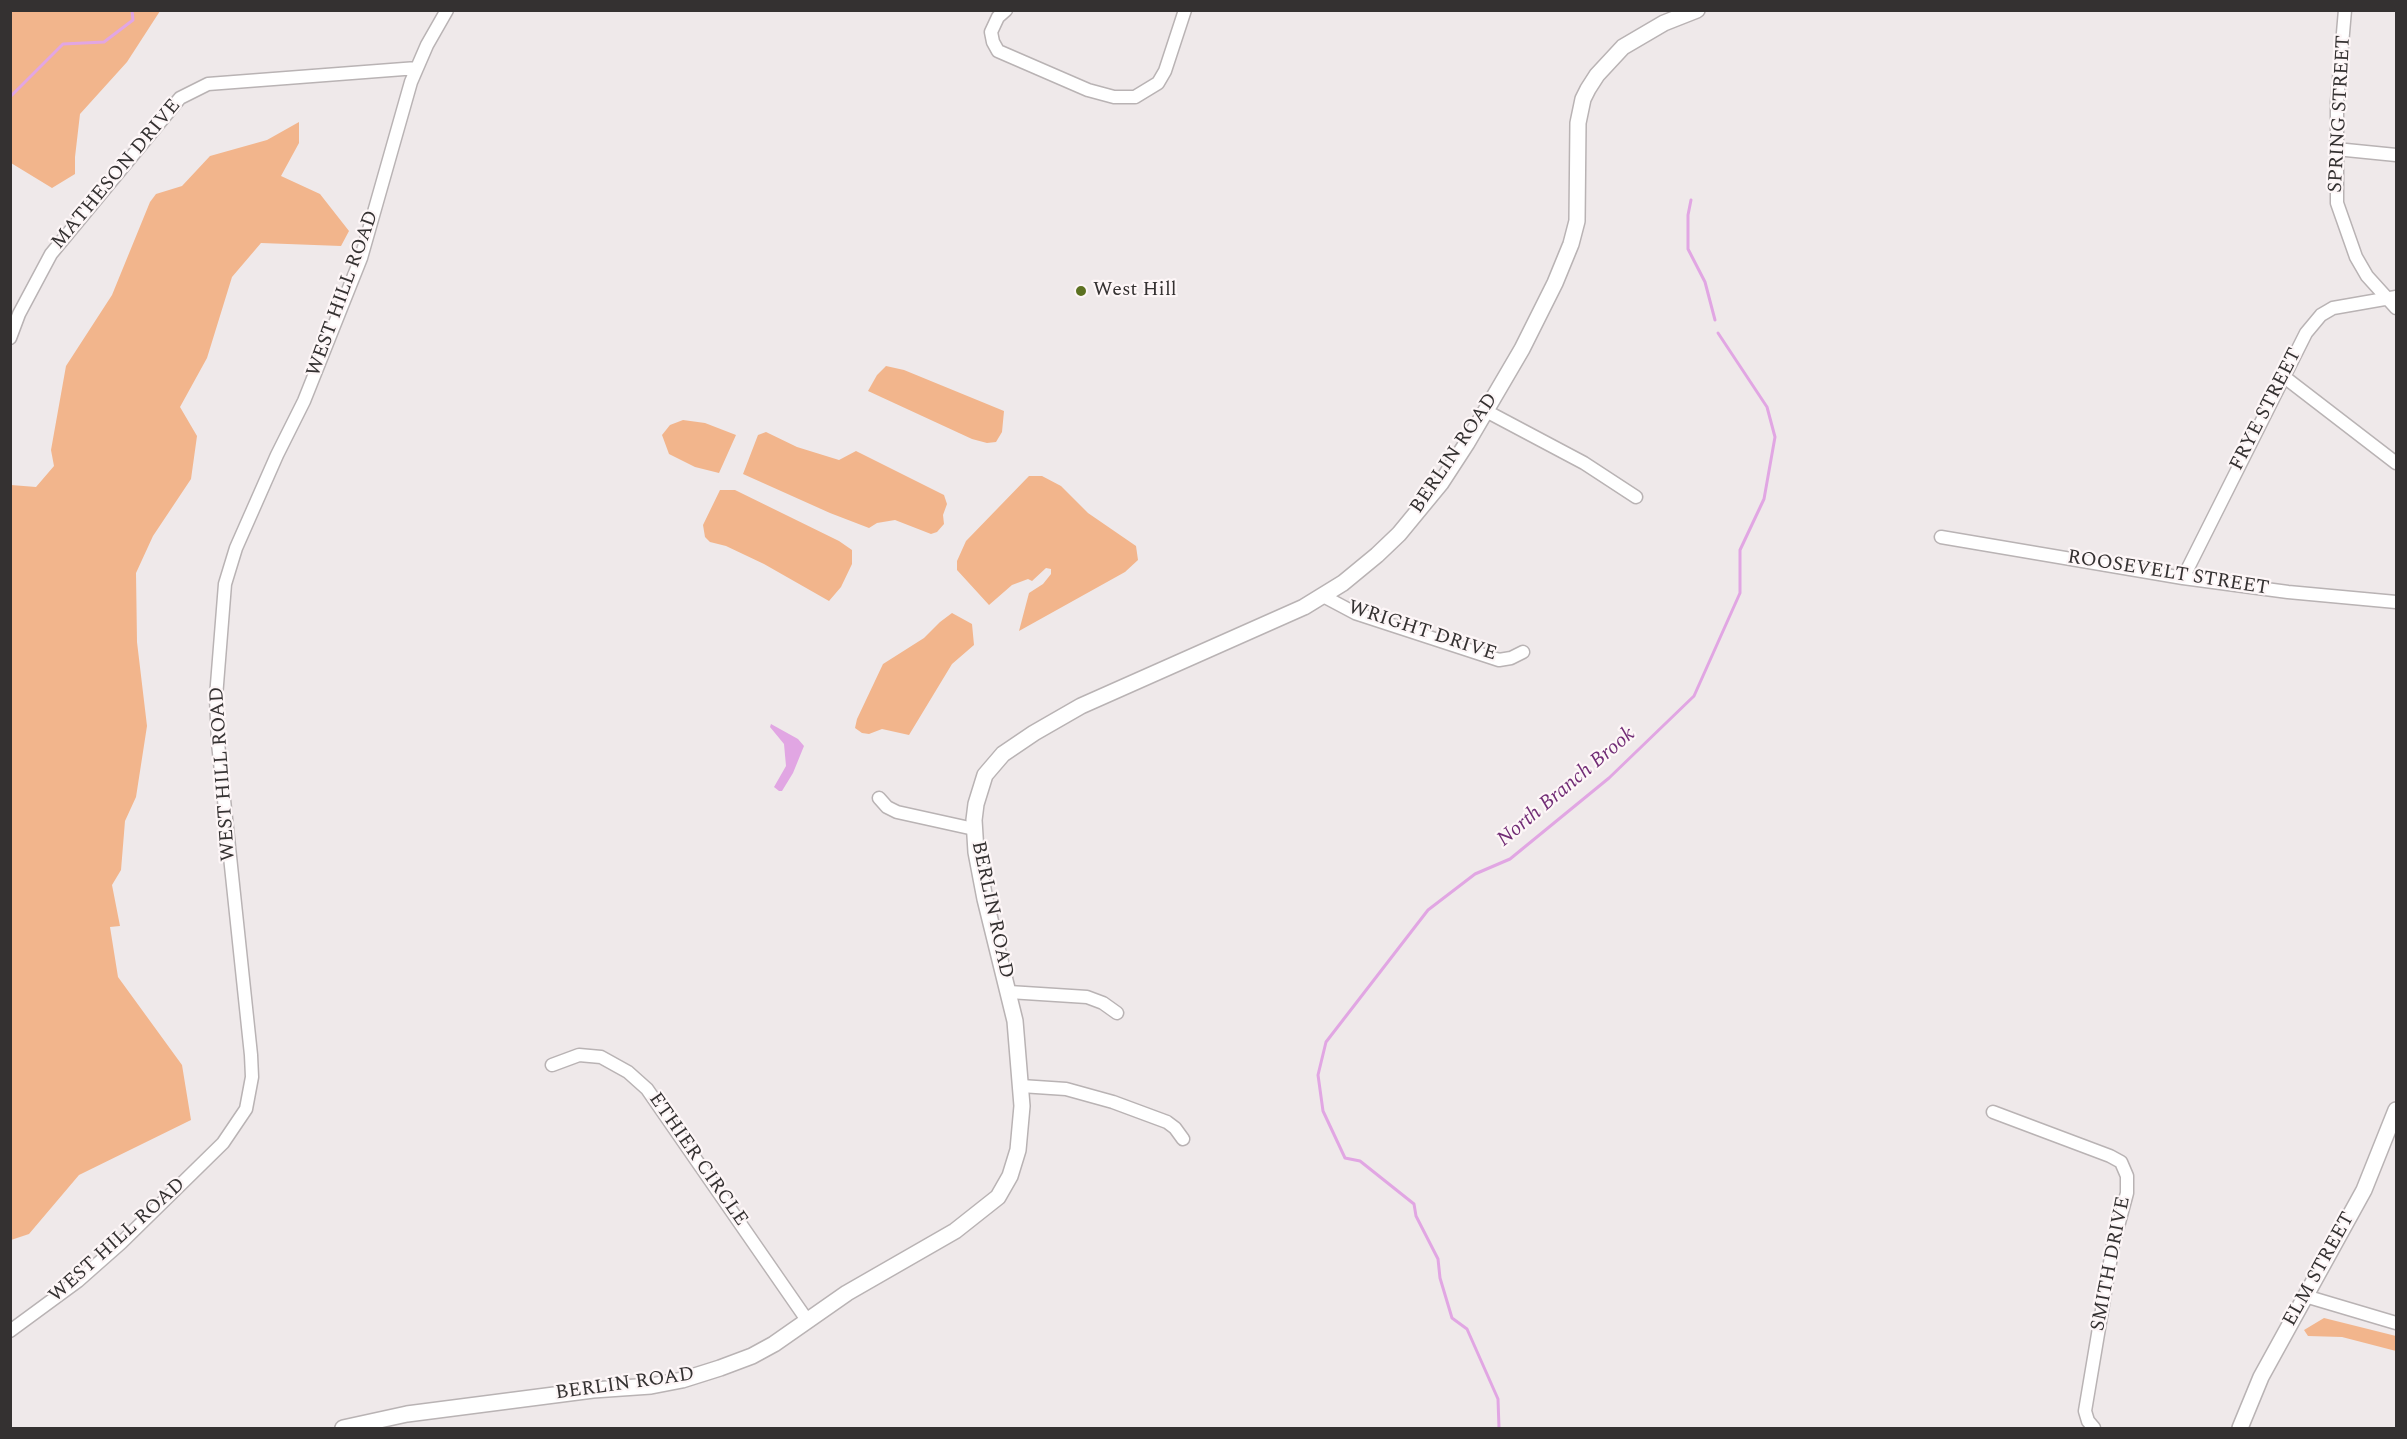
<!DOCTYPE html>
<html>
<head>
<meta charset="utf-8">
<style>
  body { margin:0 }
  #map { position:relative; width:2407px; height:1439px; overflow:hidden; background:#efe9ea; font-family:Spectral,serif }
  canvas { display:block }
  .frame { position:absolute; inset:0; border:12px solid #343131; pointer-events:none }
</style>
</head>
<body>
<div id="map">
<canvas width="2407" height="1439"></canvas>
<div class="frame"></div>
</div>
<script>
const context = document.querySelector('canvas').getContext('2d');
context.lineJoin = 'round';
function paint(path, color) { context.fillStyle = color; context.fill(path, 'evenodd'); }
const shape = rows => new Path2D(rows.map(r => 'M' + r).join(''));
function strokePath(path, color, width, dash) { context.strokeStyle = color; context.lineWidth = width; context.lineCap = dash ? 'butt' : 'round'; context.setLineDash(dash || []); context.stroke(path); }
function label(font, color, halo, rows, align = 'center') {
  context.font = font + ' Spectral,serif'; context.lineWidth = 4.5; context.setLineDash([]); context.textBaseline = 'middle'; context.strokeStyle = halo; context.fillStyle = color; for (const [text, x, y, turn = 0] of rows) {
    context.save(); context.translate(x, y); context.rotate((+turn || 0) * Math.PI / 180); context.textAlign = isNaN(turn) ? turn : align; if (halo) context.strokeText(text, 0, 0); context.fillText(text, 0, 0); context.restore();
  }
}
paint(shape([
  [10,11,160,11,127,62,80,114,75,157,75,174,52,188,11,163],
  [299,122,299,143,281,176,320,194,349,231,341,246,261,243,232,277,207,358,180,407,197,436,191,479,153,536,136,573,137,642,147,726,136,797,125,821,121,870,112,885,120,926,110,927,118,977,182,1065,191,1120,79,1175,29,1234,11,1240,11,485,36,487,54,466,51,450,66,366,112,295,150,202,156,194,182,186,210,156,267,140],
  [886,366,904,370,1004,411,1002,432,996,442,987,443,972,439,868,391,877,375],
  [683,420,705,423,736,435,719,473,695,467,669,454,662,435,670,425],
  [766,432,797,447,839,460,856,451,944,495,947,504,943,515,944,524,937,532,931,534,895,520,877,523,869,528,830,513,743,474,758,435],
  [1029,476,1042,476,1061,486,1088,513,1136,546,1138,560,1125,572,1019,631,1029,593,1043,584,1051,574,1051,569,1046,568,1032,581,1028,579,1012,585,989,605,957,570,957,561,966,541],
  [720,490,735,490,839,541,852,550,852,564,841,587,829,601,764,564,726,546,710,542,705,537,703,525],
  [952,613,972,624,974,645,952,664,909,735,882,729,869,734,862,733,855,728,857,719,883,664,924,638,940,622],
  [2324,1318,2396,1336,2396,1351,2342,1337,2308,1336,2304,1330]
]), '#f2b58c');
paint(shape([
  [771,724,798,739,804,746,793,773,782,791,779,791,774,787,786,766,784,744,770,727]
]), '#e1a6e3');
strokePath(shape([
  [10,97,63,44,104,42,133,20,132,10],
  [1691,200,1688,215,1688,249,1705,282,1715,320],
  [1499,1428,1498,1399,1467,1329,1452,1318,1440,1278,1438,1259,1416,1216,1414,1204,1360,1161,1345,1158,1323,1111,1318,1075,1326,1042,1428,910,1475,874,1510,859,1609,778,1694,696,1740,593,1740,550,1764,499,1775,437,1767,407,1718,333]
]), '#e1a6e3', 3);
const minor = shape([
  [1006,10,998,17,991,32,993,42,998,51,1088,90,1114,97,1135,97,1158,83,1165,71,1185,10],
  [2345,10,2337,102,2337,203,2356,257,2367,276,2396,308],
  [2336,149,2396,155],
  [10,338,19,314,51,254,180,98,208,84,417,68],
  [2283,376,2396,463],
  [1486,411,1584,463,1636,497],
  [1941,537,2183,578,2288,592,2396,602],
  [2183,578,2306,333,2321,315,2333,308,2396,297],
  [1323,596,1355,613,1499,660,1511,658,1523,652],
  [879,798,887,807,897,812,974,829],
  [1009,992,1087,997,1103,1003,1117,1013],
  [552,1065,579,1055,601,1057,628,1072,647,1089,807,1320],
  [1021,1086,1066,1089,1113,1102,1167,1122,1175,1128,1183,1139],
  [1993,1112,2110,1156,2121,1162,2127,1176,2127,1193,2113,1245,2085,1411,2088,1421,2094,1428],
  [2305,1296,2396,1323],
  [10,1331,78,1281,121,1243,223,1143,246,1109,252,1077,251,1055,218,743,216,697,225,584,236,548,277,455,304,401,361,258,411,82,427,45,447,10]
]);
const tertiary = shape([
  [343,1428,407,1414,593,1390,651,1386,682,1380,720,1368,752,1356,774,1344,847,1293,955,1231,998,1197,1010,1176,1018,1150,1022,1106,1015,1021,985,899,976,852,974,820,976,804,985,775,1003,754,1034,733,1081,706,1304,607,1343,583,1377,555,1399,534,1441,483,1467,443,1522,349,1555,283,1571,244,1577,221,1578,123,1583,99,1588,89,1597,75,1623,47,1664,23,1697,10],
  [2240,1428,2261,1377,2364,1190,2396,1110]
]);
strokePath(minor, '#b9b3b4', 15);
strokePath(tertiary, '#b9b3b4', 18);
strokePath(minor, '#fff', 12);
strokePath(tertiary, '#fff', 15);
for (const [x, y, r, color] of [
  [1081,291,6,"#5c7121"]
]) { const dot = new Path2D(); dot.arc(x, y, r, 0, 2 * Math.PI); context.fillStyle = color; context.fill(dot); strokePath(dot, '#fdf6f7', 2); }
label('20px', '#343131', '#fdf6f7', [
  ["SPRING STREET",2341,114,-87],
  ["MATHESON DRIVE",117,175,-50],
  ["WEST HILL ROAD",344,294,-70],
  ["FRYE STREET",2267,410,-63],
  ["BERLIN ROAD",1455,454,-56],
  ["ROOSEVELT STREET",2168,574,9],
  ["WRIGHT DRIVE",1422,632,18],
  ["WEST HILL ROAD",224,774,-94],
  ["BERLIN ROAD",991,910,78],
  ["ETHIER CIRCLE",697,1160,55],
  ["WEST HILL ROAD",118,1241,-42],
  ["SMITH DRIVE",2112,1264,-79],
  ["ELM STREET",2320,1270,-61],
  ["BERLIN ROAD",625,1385,-8]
]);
label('20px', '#343131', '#fdf6f7', [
  ["West Hill",1093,291]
], 'left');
label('italic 21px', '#712c75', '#fdf6f7', [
  ["North Branch Brook",1567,788,-40]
]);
</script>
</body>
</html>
